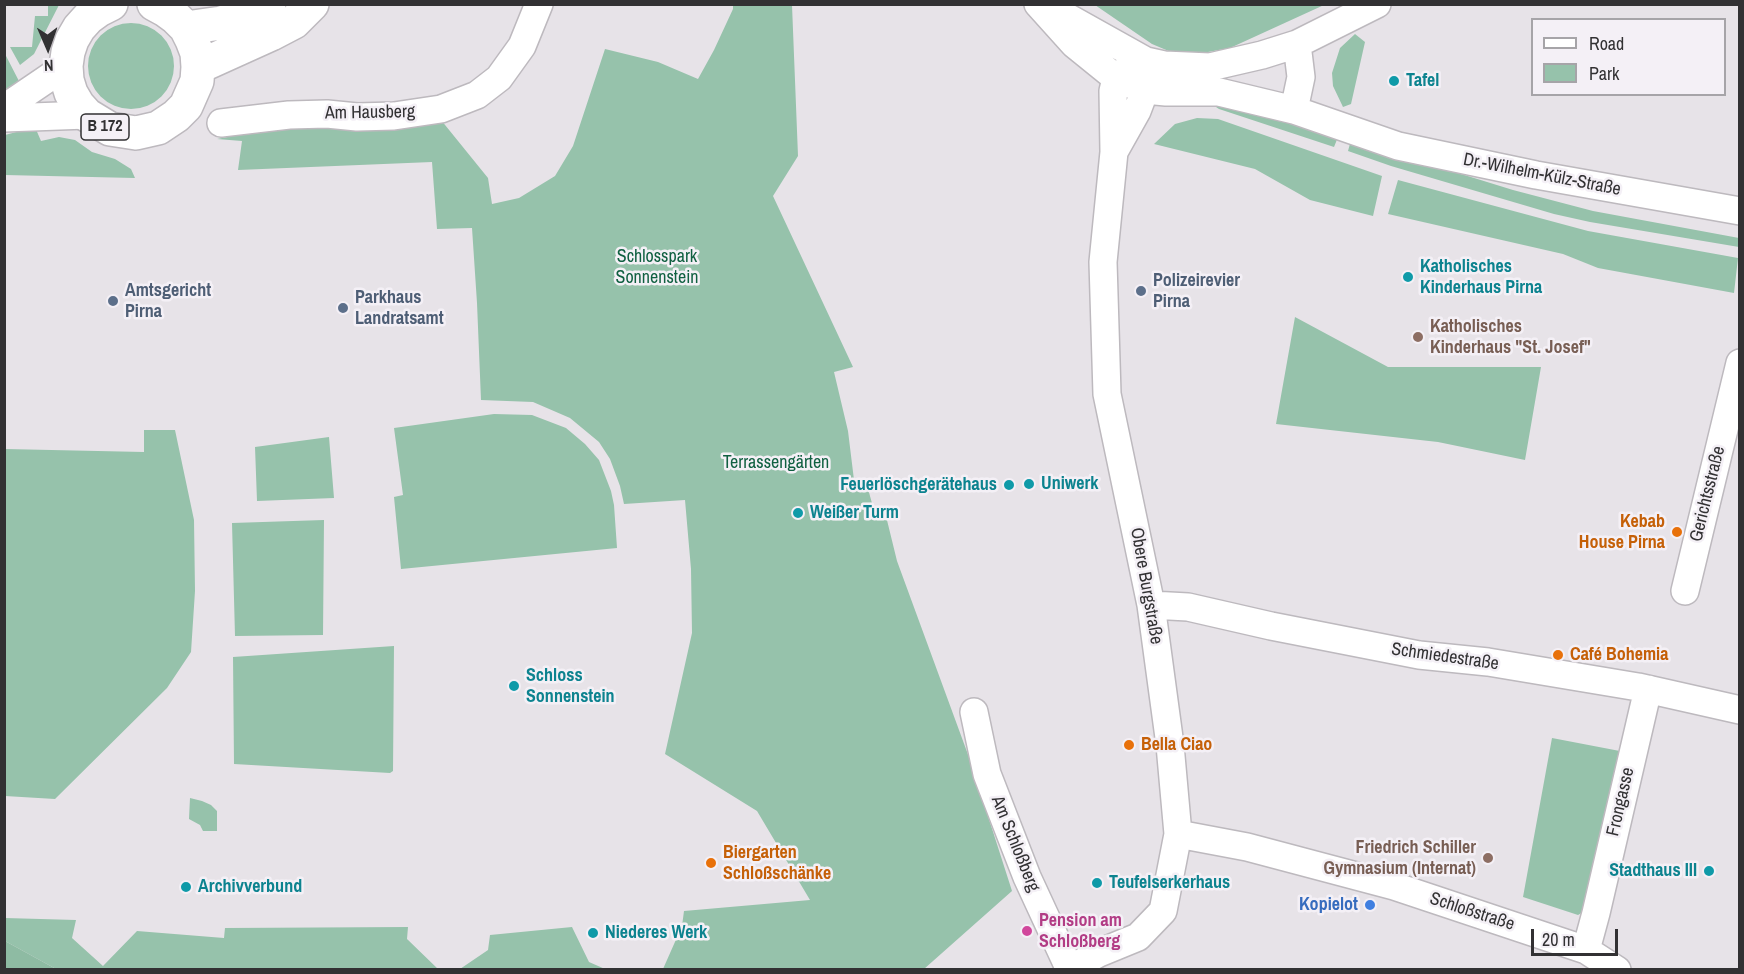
<!DOCTYPE html>
<html>
<head>
<meta charset="utf-8">
<style>
  body { margin:0 }
  #map { position:relative; width:1744px; height:974px; overflow:hidden; background:#e7e3e8; font-family:"Archivo Narrow",sans-serif }
  canvas { display:block }
  .frame { position:absolute; inset:0; border:6px solid #323133; pointer-events:none }
  .legend { position:absolute; left:1531px; top:18px; width:195px; height:78px; box-sizing:border-box; background:#f4f0f6; border:2px solid #a6a4a8; margin:0; padding:8px 10px; list-style:none; font-size:18px; color:#323133 }
  .legend li { display:flex; align-items:center; gap:12px; height:30px }
  .legend b { width:30px; border:2px solid #a6a4a8 }
  .north { position:absolute; left:18px; top:18px; width:60px; height:60px; -webkit-text-stroke:4px #f4f0f6; paint-order:stroke; rotate:178deg; font-size:16px; font-weight:700; line-height:24px; text-align:center; color:#323133 }
  .north::after { content:''; display:block; margin:auto; width:21px; height:27px; background:#323133; clip-path:polygon(50% 0,100% 100%,50% 72%,0 100%) }
  .scale { position:absolute; left:1531px; top:929px; width:87px; height:27px; box-sizing:border-box; border:3px solid #323133; border-top:0; padding-left:8px; font-size:18px; line-height:21px; white-space:nowrap; color:#323133; -webkit-text-stroke:4px #f4f0f6; paint-order:stroke }
</style>
</head>
<body>
<div id="map">
<canvas width="1744" height="974"></canvas>
<div class="frame"></div>
<ul class="legend">
<li><b style="height:8px;background:#fff"></b>Road</li>
<li><b style="height:16px;background:#96c2ab"></b>Park</li>
</ul>
<div class="north">N</div>
<div class="scale">20 m</div>
</div>
<script>
const context = document.querySelector('canvas').getContext('2d');
context.lineJoin = 'round';
function paint(path, color) { context.fillStyle = color; context.fill(path, 'evenodd'); }
const shape = rows => new Path2D(rows.map(r => 'M' + r).join(''));
function strokePath(path, color, width, dash) { context.strokeStyle = color; context.lineWidth = width; context.lineCap = dash ? 'butt' : 'round'; context.setLineDash(dash || []); context.stroke(path); }
function label(font, color, halo, rows, align = 'center') {
  context.font = font + ' "Archivo Narrow",sans-serif'; context.lineWidth = 5; context.setLineDash([]); context.textBaseline = 'middle'; context.strokeStyle = halo; context.fillStyle = color; for (const [text, x, y, turn = 0] of rows) {
    context.save(); context.translate(x, y); context.rotate((+turn || 0) * Math.PI / 180); context.textAlign = isNaN(turn) ? turn : align; if (halo) context.strokeText(text, 0, 0); context.fillText(text, 0, 0); context.restore();
  }
}
paint(shape([
  [48,5,59,5,34,54,20,65,10,47,32,47,35,16,48,16],
  [733,5,792,5,798,156,773,196,853,367,834,372,848,431,854,480,865,478,875,514,885,512,897,561,970,760,1012,891,924,969,663,969,682,926,684,911,810,900,757,811,665,754,692,633,691,569,685,500,624,504,620,486,610,459,599,442,570,418,533,402,481,400,477,303,472,228,437,229,432,162,238,170,242,141,217,139,284,126,441,120,488,178,492,204,519,198,555,176,573,146,605,49,658,62,698,79,714,50,733,9],
  [1095,5,1324,5,1230,48,1197,54,1171,52,1152,44],
  '88 66a43 43 0 1 1 86 0a43 43 0 1 1-86 0Z',
  [1355,34,1365,42,1351,104,1343,107,1333,86,1332,73,1340,48],
  [4,52,21,85,5,91,4,91],
  [1215,101,1338,137,1334,147,1219,109,1213,105],
  [1197,118,1218,119,1382,176,1373,216,1310,200,1255,169,1154,144,1175,124],
  [35,127,41,141,59,137,75,140,92,152,115,159,131,169,135,178,5,175,5,135],
  [1351,140,1513,190,1593,211,1739,238,1739,247,1590,222,1554,214,1391,166,1348,151],
  [1398,180,1588,231,1738,258,1734,293,1598,268,1563,254,1388,214],
  [1295,317,1388,367,1541,367,1525,460,1438,442,1276,424],
  [494,414,532,415,566,428,585,444,599,460,611,491,614,505,617,548,401,569,394,497,403,495,394,428],
  [144,430,175,430,194,520,195,591,191,652,167,688,55,799,5,796,5,449,144,452],
  [329,437,334,498,257,501,255,447],
  [324,520,323,635,235,636,232,523],
  [394,646,393,771,390,773,234,764,233,657],
  [1552,738,1625,752,1590,908,1578,915,1523,897],
  [190,798,202,801,211,805,217,811,217,831,203,831,200,825,189,819],
  [5,918,76,920,72,938,103,966,137,931,224,938,225,928,408,927,407,939,438,969,56,969,5,941],
  [572,927,589,962,605,969,460,969,488,950,490,935]
]), '#96c2ab');
paint(shape([
  [5,941,56,969,5,969]
]), '#8ebba3');
const street = shape([
  [1038,4,1074,44,1116,78,1145,90,1166,92,1219,92,1294,110,1398,146,1536,175,1740,211],
  [1051,8,1146,61,1164,65,1210,67,1262,55,1297,44],
  [4,108,66,66],
  [1294,110,1301,77,1297,44,1377,4],
  [4,118,87,115],
  [221,123,289,115,327,114,357,117,394,116,441,109,477,95,499,78,522,46,539,4],
  [1685,591,1740,363],
  [1151,605,1188,607,1271,626,1419,655,1488,662,1638,687,1740,710],
  [974,712,987,774,1027,877,1070,970],
  [1178,834,1247,847,1394,886,1586,950,1617,970],
  [1586,950,1596,913,1648,689],
  [1068,970,1099,953,1138,937,1163,911,1178,834,1170,745,1151,605,1107,394,1103,262,1114,152,1113,91,1116,78,1121,73,1146,61,1145,90,1137,111,1114,152]
]);
const primary = shape([
  [111,4,99,10,88,18,79,28,72,40,68,52,66,66,67,80,71,93,78,105,87,115,110,129,136,133,158,128,176,116,186,106,197,81,198,67,197,53,192,40,186,28,176,18,165,10,154,4],
  [186,28,221,23,250,14,269,4],
  [198,67,271,34,294,22,312,4]
]);
strokePath(street, '#bdb9be', 30);
strokePath(primary, '#bdb9be', 36);
strokePath(street, '#fff', 27);
strokePath(primary, '#fff', 33);
for (const [x, y, r, color] of [
  [1394,81,6,"#0f9aa8"],
  [1408,277,6,"#0f9aa8"],
  [1141,291,6,"#5c6f8a"],
  [113,301,6,"#5c6f8a"],
  [343,308,6,"#5c6f8a"],
  [1418,337,6,"#8d6e63"],
  [1029,484,6,"#0f9aa8"],
  [1009,485,6,"#0f9aa8"],
  [798,513,6,"#0f9aa8"],
  [1677,532,6,"#e8710a"],
  [1558,655,6,"#e8710a"],
  [514,686,6,"#0f9aa8"],
  [1129,745,6,"#e8710a"],
  [1488,858,6,"#8d6e63"],
  [711,863,6,"#e8710a"],
  [1709,871,6,"#0f9aa8"],
  [1097,883,6,"#0f9aa8"],
  [186,887,6,"#0f9aa8"],
  [1370,905,6,"#3f7fe0"],
  [1027,931,6,"#d1479c"],
  [593,933,6,"#0f9aa8"]
]) { const dot = new Path2D(); dot.arc(x, y, r, 0, 2 * Math.PI); context.fillStyle = color; context.fill(dot); strokePath(dot, '#f4f0f6', 2); }
for (const [x, y, w] of [
  [105,127,48]
]) { const box = new Path2D(); box.roundRect(x - w / 2, y - 13, w, 26, 4.5); context.fillStyle = '#f4f0f6'; context.fill(box); strokePath(box, '#323133', 1.5); }
label('bold 16px', '#323133', null, [
  ["B 172",105,127]
]);
label('bold 18px', '#0d838f', '#f4f0f6', [
  ["Tafel",1406,81],
  ["Katholisches",1420,267],
  ["Kinderhaus Pirna",1420,288],
  ["Uniwerk",1041,484],
  ["Feuerlöschgerätehaus",997,485,"right"],
  ["Weißer Turm",810,513],
  ["Schloss",526,676],
  ["Sonnenstein",526,697],
  ["Stadthaus III",1697,871,"right"],
  ["Teufelserkerhaus",1109,883],
  ["Archivverbund",198,887],
  ["Niederes Werk",605,933]
], 'left');
label('18px', '#323133', '#f4f0f6', [
  ["Am Hausberg",370,113,-1],
  ["Dr.-Wilhelm-Külz-Straße",1542,175,11],
  ["Gerichtsstraße",1708,494,-76],
  ["Obere Burgstraße",1146,586,80],
  ["Schmiedestraße",1445,657,8],
  ["Frongasse",1621,802,-77],
  ["Am Schloßberg",1015,844,68],
  ["Schloßstraße",1472,912,18]
]);
label('18px', '#106041', '#f4f0f6', [
  ["Schlosspark",657,257],
  ["Sonnenstein",657,278],
  ["Terrassengärten",776,463]
]);
label('bold 18px', '#4e5e75', '#f4f0f6', [
  ["Polizeirevier",1153,281],
  ["Pirna",1153,302],
  ["Amtsgericht",125,291],
  ["Pirna",125,312],
  ["Parkhaus",355,298],
  ["Landratsamt",355,319]
], 'left');
label('bold 18px', '#785e54', '#f4f0f6', [
  ["Katholisches",1430,327],
  ["Kinderhaus \"St. Josef\"",1430,348],
  ["Friedrich Schiller",1476,848,"right"],
  ["Gymnasium (Internat)",1476,869,"right"]
], 'left');
label('bold 18px', '#c56008', '#f4f0f6', [
  ["Kebab",1665,522,"right"],
  ["House Pirna",1665,543,"right"],
  ["Café Bohemia",1570,655],
  ["Bella Ciao",1141,745],
  ["Biergarten",723,853],
  ["Schloßschänke",723,874]
], 'left');
label('bold 18px', '#366cbe', '#f4f0f6', [
  ["Kopielot",1358,905]
], 'right');
label('bold 18px', '#b23c85', '#f4f0f6', [
  ["Pension am",1039,921],
  ["Schloßberg",1039,942]
], 'left');
</script>
</body>
</html>
